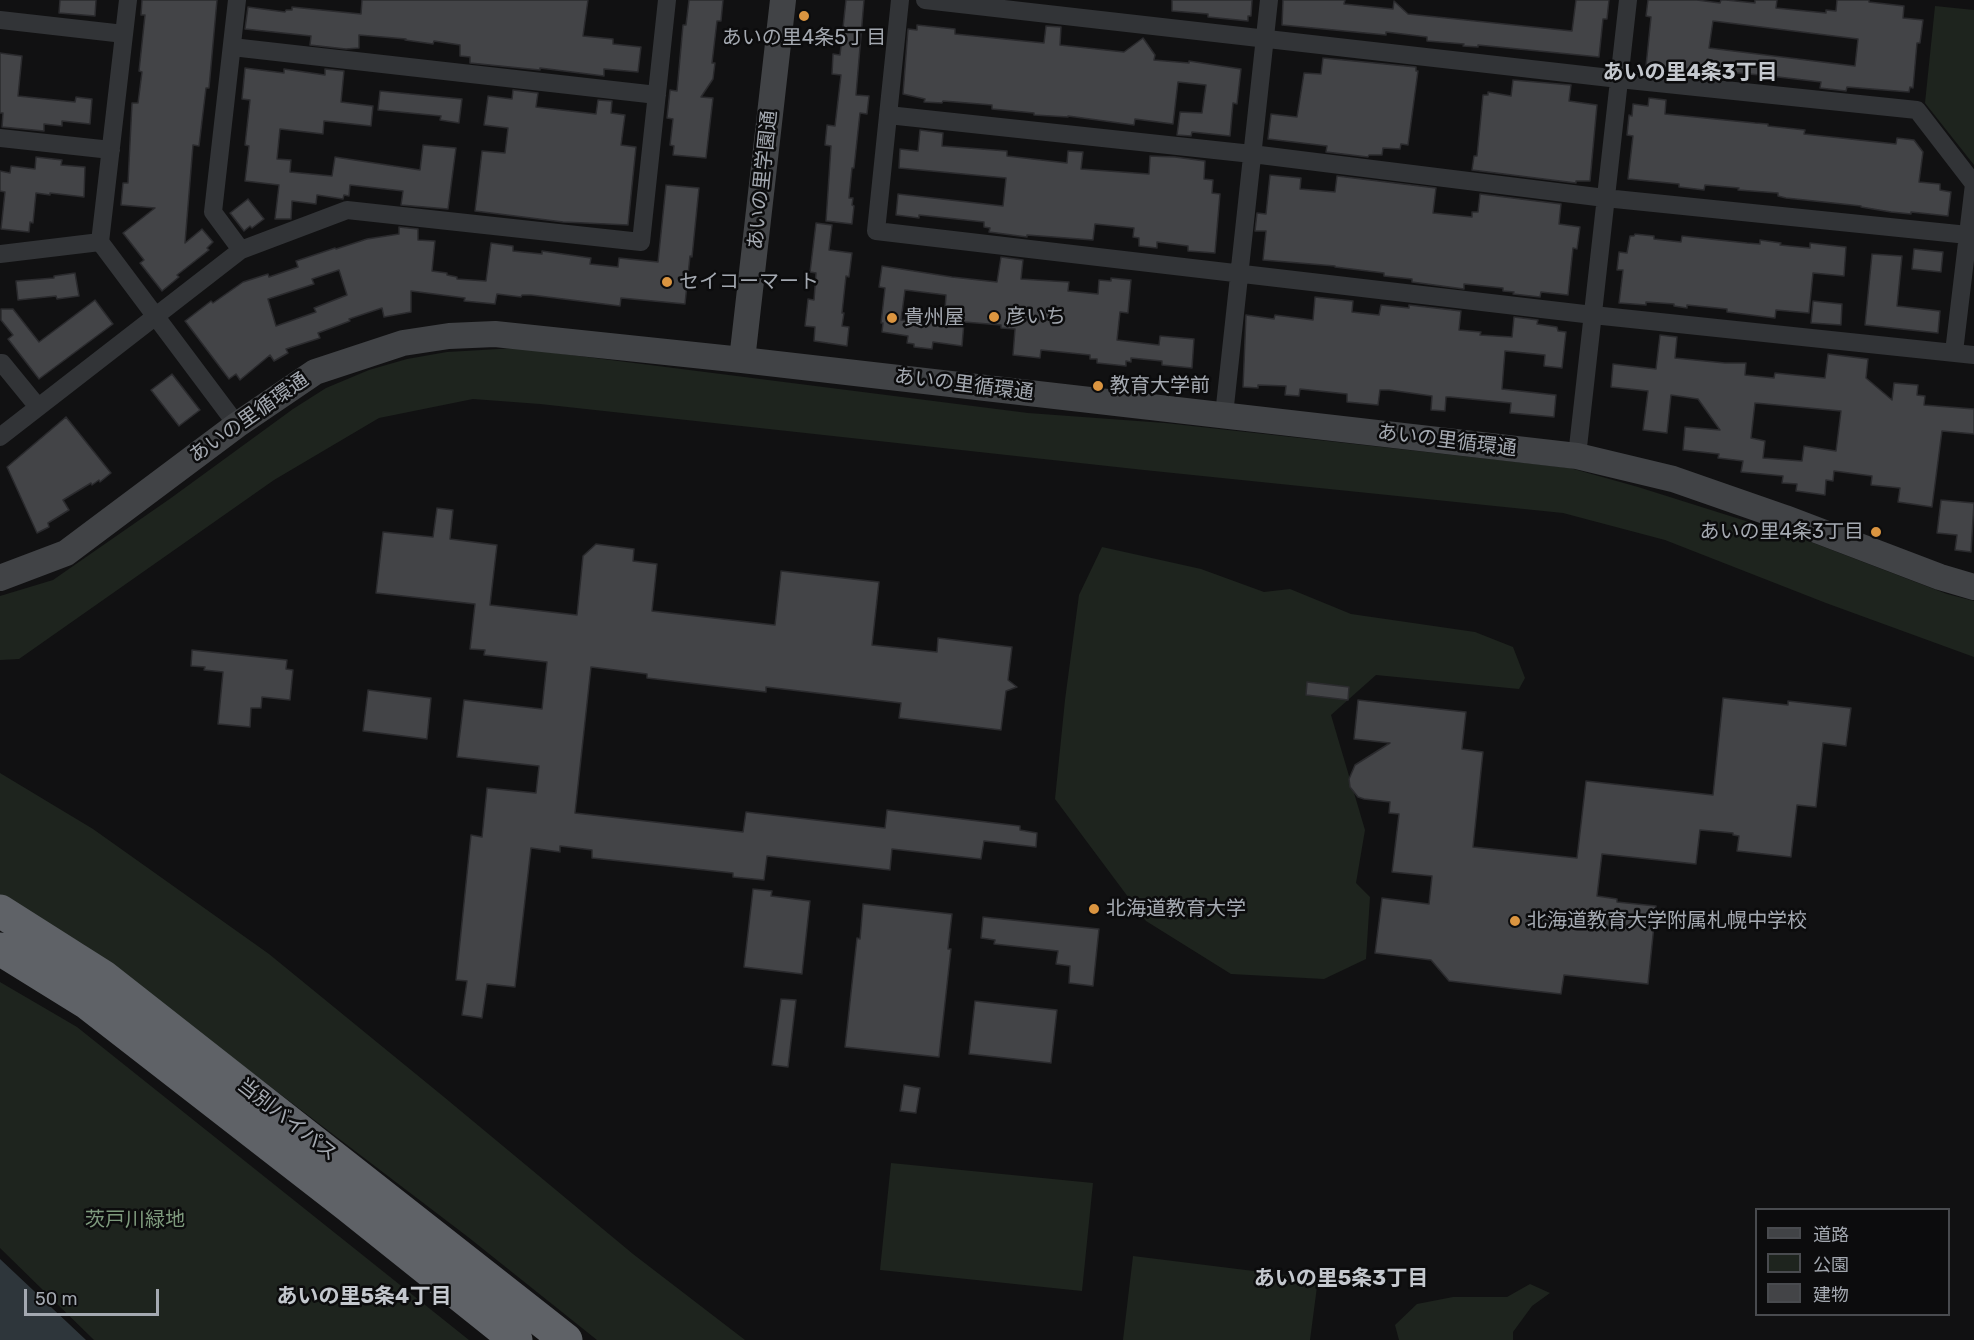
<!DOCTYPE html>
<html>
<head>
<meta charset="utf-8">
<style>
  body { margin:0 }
  #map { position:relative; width:1974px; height:1340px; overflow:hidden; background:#111112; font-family:Rubik,"Noto Sans JP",sans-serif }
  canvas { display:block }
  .legend { position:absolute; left:1755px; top:1208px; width:195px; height:108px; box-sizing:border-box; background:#0c0c0d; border:2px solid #494b4f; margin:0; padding:8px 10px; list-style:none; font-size:18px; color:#a4a9b1 }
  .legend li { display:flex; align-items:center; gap:12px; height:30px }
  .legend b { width:30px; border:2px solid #494b4f }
  .scale { position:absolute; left:24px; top:1289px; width:135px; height:27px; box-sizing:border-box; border:3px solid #a4a9b1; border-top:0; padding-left:8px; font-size:18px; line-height:21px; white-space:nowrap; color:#a4a9b1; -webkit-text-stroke:4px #0c0c0d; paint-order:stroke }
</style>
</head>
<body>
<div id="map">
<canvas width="1974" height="1340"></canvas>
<ul class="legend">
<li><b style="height:8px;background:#414346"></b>道路</li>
<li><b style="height:16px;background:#1e241e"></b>公園</li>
<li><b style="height:16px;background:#434447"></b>建物</li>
</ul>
<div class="scale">50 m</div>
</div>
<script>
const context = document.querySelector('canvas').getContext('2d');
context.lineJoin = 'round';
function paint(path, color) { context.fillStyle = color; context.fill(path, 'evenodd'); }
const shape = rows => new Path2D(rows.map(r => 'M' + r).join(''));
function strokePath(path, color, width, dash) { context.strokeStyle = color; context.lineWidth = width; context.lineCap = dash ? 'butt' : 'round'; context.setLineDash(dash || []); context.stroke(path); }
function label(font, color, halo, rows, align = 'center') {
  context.font = font + ' Rubik,"Noto Sans JP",sans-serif'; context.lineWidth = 5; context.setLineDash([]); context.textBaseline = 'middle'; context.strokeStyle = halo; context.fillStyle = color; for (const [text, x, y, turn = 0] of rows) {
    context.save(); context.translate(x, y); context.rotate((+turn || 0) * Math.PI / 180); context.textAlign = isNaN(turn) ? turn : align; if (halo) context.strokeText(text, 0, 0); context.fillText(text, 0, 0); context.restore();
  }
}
paint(shape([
  [1935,6,1974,10,1974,165,1925,103],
  [516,348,1028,413,1165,423,1570,468,1638,487,1803,539,1947,594,1974,601,1974,657,1826,603,1665,540,1563,513,1144,470,540,404,473,399,379,418,274,480,19,659,0,660,0,596,53,580,171,498,293,409,326,388,369,370,407,359,447,352],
  [1102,547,1201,569,1264,592,1290,589,1351,614,1475,632,1513,647,1525,678,1519,689,1376,675,1331,715,1365,830,1356,883,1370,897,1366,959,1324,979,1231,974,1146,921,1055,799,1065,700,1079,595],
  [0,773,93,829,269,954,444,1097,633,1254,745,1340,597,1340,468,1237,83,944,0,898],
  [0,982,77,1027,469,1340,94,1340,0,1248],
  [891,1163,1093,1183,1082,1291,880,1270],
  [1133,1256,1318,1279,1310,1340,1123,1340],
  [1530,1284,1550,1293,1532,1306,1513,1332,1513,1340,1399,1340,1395,1325,1417,1304,1453,1297,1507,1297]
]), '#1e241e');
paint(shape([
  [0,1259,86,1340,0,1340]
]), '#2e363b');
const building = shape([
  [60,0,96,0,95,16,59,13,60,0],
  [142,0,217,0,209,88,206,88,199,146,193,145,185,243,202,229,213,242,207,248,209,250,177,275,179,277,162,291,140,263,144,260,123,233,155,208,121,205,123,183,128,183,132,103,138,103,142,72,139,71,145,15,141,15,142,0],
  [362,0,588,0,583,36,613,39,613,44,641,47,638,72,604,69,604,76,540,68,540,70,470,63,470,57,460,56,460,45,434,41,433,44,405,40,406,39,359,35,359,48,346,49,310,45,311,36,245,29,248,7,285,12,286,10,292,10,292,7,361,14,362,0],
  [689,0,723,0,721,21,717,21,712,63,715,63,713,79,701,97,713,98,706,158,673,155,674,146,670,145,673,119,667,118,670,90,677,91,683,25,686,25,689,0],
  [846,0,864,0,856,95,869,96,867,114,860,113,854,168,852,168,849,198,853,198,852,205,854,206,852,224,826,221,831,146,825,145,827,125,835,126,841,75,832,74,833,54,840,55,846,0],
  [1172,0,1252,0,1251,16,1248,16,1248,21,1208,17,1208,14,1172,11,1172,0],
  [1283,0,1345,0,1344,4,1393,9,1394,1,1408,14,1572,31,1576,0,1609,0,1607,19,1603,19,1599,57,1478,45,1478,47,1463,46,1464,44,1427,41,1427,37,1386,32,1386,35,1282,25,1283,0],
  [1648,0,1697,0,1720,3,1721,0,1726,0,1755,3,1755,0,1777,0,1776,8,1826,13,1826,10,1836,11,1837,0,1869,0,1869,2,1904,6,1903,18,1923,20,1920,43,1917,43,1913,88,1910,87,1909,92,1847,87,1846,91,1820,88,1821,82,1761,75,1646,66,1651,17,1646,16,1648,0],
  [1713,21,1858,39,1855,66,1709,48,1713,21],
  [917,25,955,29,955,34,1044,43,1046,26,1061,27,1060,45,1124,52,1143,38,1155,55,1154,60,1189,63,1189,61,1241,69,1237,104,1233,103,1230,136,1192,132,1191,136,1177,135,1180,112,1202,113,1206,85,1178,82,1173,124,1135,119,1134,125,1068,116,1068,117,1034,115,1034,113,992,109,992,105,943,101,942,103,924,102,925,99,903,94,908,29,917,30,917,25],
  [0,53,22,56,18,96,75,102,76,97,92,99,90,124,62,121,62,126,44,124,44,131,2,127,3,113,0,113,0,53],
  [1323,58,1416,67,1416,71,1418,71,1408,145,1401,144,1400,149,1383,148,1382,155,1369,155,1368,157,1326,152,1327,146,1268,139,1271,114,1297,117,1304,73,1321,74,1323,58],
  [245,68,284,73,284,69,325,75,325,69,344,71,341,102,373,106,371,126,324,121,323,134,280,129,277,159,291,160,290,172,332,176,335,157,420,170,423,145,456,148,448,209,401,205,403,191,350,185,349,196,344,195,343,199,317,195,316,204,292,201,291,219,275,219,279,185,245,181,249,146,245,145,250,100,242,99,245,68],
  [1513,80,1571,85,1569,101,1597,105,1590,181,1576,181,1576,183,1472,170,1474,156,1477,156,1483,95,1488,95,1488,92,1511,96,1513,80],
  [513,90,538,93,536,107,596,114,598,100,612,101,611,113,625,115,621,145,636,147,628,225,563,222,475,211,482,151,505,153,508,128,484,125,488,96,512,99,513,90],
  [380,91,462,99,459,123,440,120,441,116,378,110,380,91],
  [1649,98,1666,100,1665,114,1755,123,1768,124,1768,126,1805,130,1804,134,1896,144,1897,138,1914,140,1923,152,1919,182,1940,184,1940,190,1951,192,1948,216,1911,212,1911,214,1891,212,1861,207,1861,206,1786,198,1778,196,1778,193,1738,190,1739,188,1705,185,1704,190,1679,187,1679,184,1628,179,1633,136,1627,135,1629,115,1632,116,1633,104,1648,106,1649,98],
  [920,130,943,133,942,146,1007,151,1007,156,1067,163,1068,151,1083,152,1081,169,1149,174,1150,156,1175,157,1205,161,1204,179,1213,180,1212,193,1220,194,1215,253,1188,251,1188,246,1157,242,1157,248,1139,246,1139,238,1133,237,1134,228,1095,224,1093,240,1027,235,1027,237,989,232,990,228,984,227,984,222,919,215,919,218,896,215,898,194,1003,206,1006,178,899,168,900,149,918,151,920,130],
  [36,157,62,160,61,165,85,167,84,197,50,193,50,195,36,193,33,223,30,222,29,232,1,229,5,192,0,191,0,171,10,173,11,166,35,169,36,157],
  [1270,175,1301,178,1300,189,1335,192,1337,176,1436,188,1433,213,1472,217,1472,212,1478,212,1480,194,1561,204,1559,224,1580,227,1577,249,1573,248,1568,295,1541,292,1540,297,1513,294,1514,292,1503,291,1503,288,1464,284,1464,289,1412,282,1412,279,1384,276,1384,273,1335,267,1335,266,1263,260,1266,231,1255,231,1257,213,1266,214,1270,175],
  [666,185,699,188,692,257,690,256,685,304,621,298,620,306,531,295,522,295,521,297,497,294,495,304,464,301,465,298,411,291,411,312,384,317,382,308,349,319,350,321,318,333,320,338,286,349,288,353,274,361,270,355,240,380,236,374,229,379,185,321,211,301,213,303,243,282,268,274,269,277,298,267,296,261,335,248,336,249,367,239,399,234,399,227,418,229,418,240,435,241,432,271,447,273,447,275,457,277,457,279,486,281,491,243,513,246,513,251,542,254,542,251,591,258,590,264,618,267,619,258,658,262,666,185],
  [339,270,347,295,314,308,316,312,276,326,268,299,314,284,312,279,339,270],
  [248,199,264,219,252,228,250,226,244,231,230,213,248,199],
  [816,223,832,225,829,250,852,253,849,277,846,276,842,313,844,313,842,326,849,327,847,346,814,341,815,327,805,326,808,299,814,300,816,273,810,272,816,223],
  [1635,234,1654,236,1654,239,1681,242,1682,236,1747,243,1760,244,1760,240,1781,243,1780,245,1810,248,1810,243,1846,247,1844,276,1813,273,1809,313,1776,310,1775,318,1727,312,1727,309,1687,305,1687,308,1674,306,1674,304,1646,302,1646,305,1619,303,1623,270,1617,270,1619,252,1627,253,1630,236,1634,236,1635,234],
  [1914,249,1943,252,1941,272,1912,269,1914,249],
  [1872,254,1902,256,1897,306,1940,311,1938,333,1865,325,1872,254],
  [1001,257,1023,260,1021,279,1069,282,1068,291,1098,294,1099,280,1111,281,1111,278,1131,280,1128,313,1120,312,1117,340,1159,345,1160,336,1194,339,1192,368,1162,365,1162,361,1131,358,1131,362,1126,361,1126,366,1097,363,1097,359,1090,359,1090,355,1041,350,1040,358,1013,355,1015,329,1001,328,1001,325,964,322,962,346,933,342,932,349,914,347,914,344,907,343,908,336,882,332,883,323,881,323,885,288,879,287,882,266,952,277,997,282,1001,257],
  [905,290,946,295,944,324,901,320,905,290],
  [75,273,79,296,57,299,56,296,18,300,16,281,54,278,54,276,75,273],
  [1315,297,1353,301,1352,312,1379,315,1381,305,1409,308,1409,305,1461,311,1459,330,1481,332,1480,335,1512,337,1514,317,1538,320,1537,324,1557,327,1558,331,1566,332,1562,368,1544,366,1545,355,1505,351,1502,389,1556,395,1554,417,1510,413,1511,403,1450,397,1446,397,1445,411,1431,410,1432,396,1389,390,1380,390,1378,405,1347,402,1347,394,1300,389,1299,396,1285,395,1286,386,1258,385,1258,388,1243,387,1246,315,1274,319,1275,315,1313,320,1315,297],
  [95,300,113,324,39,379,8,339,13,335,1,320,1,309,13,309,39,342,95,300],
  [1813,301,1842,304,1841,325,1811,323,1813,301],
  [1660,335,1677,337,1675,358,1725,363,1746,363,1745,375,1774,378,1775,373,1825,378,1828,354,1868,359,1866,378,1892,400,1894,383,1918,385,1917,395,1925,396,1924,405,1974,409,1974,434,1942,431,1932,507,1898,502,1900,488,1871,485,1872,476,1834,471,1833,481,1826,480,1825,495,1796,491,1797,484,1782,483,1783,476,1741,472,1743,461,1718,458,1719,454,1683,450,1685,427,1720,430,1698,399,1671,395,1667,433,1643,430,1648,391,1611,387,1613,364,1656,369,1660,335],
  [1755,403,1841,411,1836,451,1804,446,1802,461,1763,458,1765,441,1751,438,1755,403],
  [172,374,200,410,179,426,151,390,172,374],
  [66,417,111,473,100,482,99,480,92,485,91,483,63,500,69,510,48,523,49,527,37,533,7,467,66,417],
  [1941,500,1974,503,1971,552,1955,550,1957,535,1937,533,1941,500],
  [437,508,453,510,450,539,497,545,490,605,577,615,583,556,596,544,634,549,633,561,657,564,652,611,775,625,781,571,879,582,872,645,937,652,938,638,1012,647,1008,680,1017,687,1006,691,1001,730,899,718,901,703,766,687,766,692,647,678,647,674,591,667,575,813,743,832,746,812,885,828,887,810,1020,826,1020,830,1037,833,1036,847,984,841,981,859,892,849,890,870,767,856,764,880,733,877,733,873,592,858,592,850,560,846,560,852,531,848,515,987,487,984,482,1018,462,1015,467,981,456,980,471,835,482,837,487,788,536,793,539,766,457,757,464,700,542,709,547,662,484,655,485,650,470,649,475,604,376,593,383,532,433,537,437,508],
  [192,650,287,660,286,669,293,670,290,700,262,697,261,708,251,708,250,727,218,724,223,672,204,670,205,667,191,666,192,650],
  [1307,682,1349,687,1348,700,1306,695,1307,682],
  [368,690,431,698,427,739,363,731,368,690],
  [1723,698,1788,705,1788,701,1851,708,1846,746,1823,743,1816,807,1797,805,1791,857,1737,851,1739,836,1733,835,1733,833,1700,830,1696,864,1602,854,1597,896,1617,899,1617,902,1656,906,1648,984,1564,975,1561,994,1516,989,1449,981,1431,960,1375,953,1382,898,1429,904,1432,876,1392,872,1399,814,1389,813,1390,802,1364,799,1358,797,1350,787,1349,779,1355,765,1390,743,1354,739,1358,700,1466,712,1462,749,1483,752,1473,847,1577,858,1586,781,1713,795,1723,698],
  [753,889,772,891,771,896,810,901,802,974,744,967,753,889],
  [863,904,952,914,948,949,951,949,939,1057,845,1047,857,938,860,939,863,904],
  [983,917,1099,929,1093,986,1069,983,1070,966,1056,964,1058,951,994,944,995,940,981,938,983,917],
  [781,999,796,1000,788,1067,772,1065,781,999],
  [975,1001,1057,1010,1051,1063,969,1054,975,1001],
  [904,1085,920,1088,916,1113,900,1111,904,1085]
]);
paint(building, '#434447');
strokePath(building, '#2b2b2e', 1.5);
strokePath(shape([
  [128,0,100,242,237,425],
  [237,0,213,212,241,250],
  [900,0,876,231,1593,315,1974,355],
  [925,0,1619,79,1917,110,1974,184,1954,352],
  [0,20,124,34],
  [232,47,657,95],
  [888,115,1252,154,1605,198,1968,235],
  [0,138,111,150],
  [0,254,100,242],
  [0,363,2,363,38,407],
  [1224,415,1269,0],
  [0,437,241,250,347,210,641,242,667,0],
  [1577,456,1628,0]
]), '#323437', 18);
strokePath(shape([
  [742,360,783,0],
  [0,578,66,553,237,425,315,372,403,343,449,336,495,334,742,360,1577,456,1673,479,1785,518,1940,577,1974,587]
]), '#414346', 26);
strokePath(shape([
  [0,911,104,977,566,1340],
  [0,949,87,1003,347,1205,516,1340]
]), '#5f6267', 33);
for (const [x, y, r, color] of [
  [804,16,6,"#db9540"],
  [667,282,6,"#db9540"],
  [994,317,6,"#db9540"],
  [892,318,6,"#db9540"],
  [1098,386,6,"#db9540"],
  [1876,532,6,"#db9540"],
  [1094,909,6,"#db9540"],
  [1515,921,6,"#db9540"]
]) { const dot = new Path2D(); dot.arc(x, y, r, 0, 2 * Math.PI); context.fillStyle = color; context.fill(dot); strokePath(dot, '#0c0c0d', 2); }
label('20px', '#a4a9b1', '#0c0c0d', [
  ["あいの里4条5丁目",804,38,"center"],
  ["セイコーマート",679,282],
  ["彦いち",1006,317],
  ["貴州屋",904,318],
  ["教育大学前",1110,386],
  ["あいの里4条3丁目",1864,532,"right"],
  ["北海道教育大学",1106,909],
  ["北海道教育大学附属札幌中学校",1527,921]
], 'left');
label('20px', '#a4a9b1', '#0c0c0d', [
  ["あいの里学園通",763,180,-84],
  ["あいの里循環通",964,385,7],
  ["あいの里循環通",249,418,-35],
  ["あいの里循環通",1447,441,7],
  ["当別バイパス",287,1120,38]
]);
label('20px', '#7e9a7d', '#0c0c0d', [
  ["茨戸川緑地",135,1220]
]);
label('bold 21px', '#c4c8ce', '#0c0c0d', [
  ["あいの里4条3丁目",1690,73],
  ["あいの里5条3丁目",1341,1279],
  ["あいの里5条4丁目",364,1297]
]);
</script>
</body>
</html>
